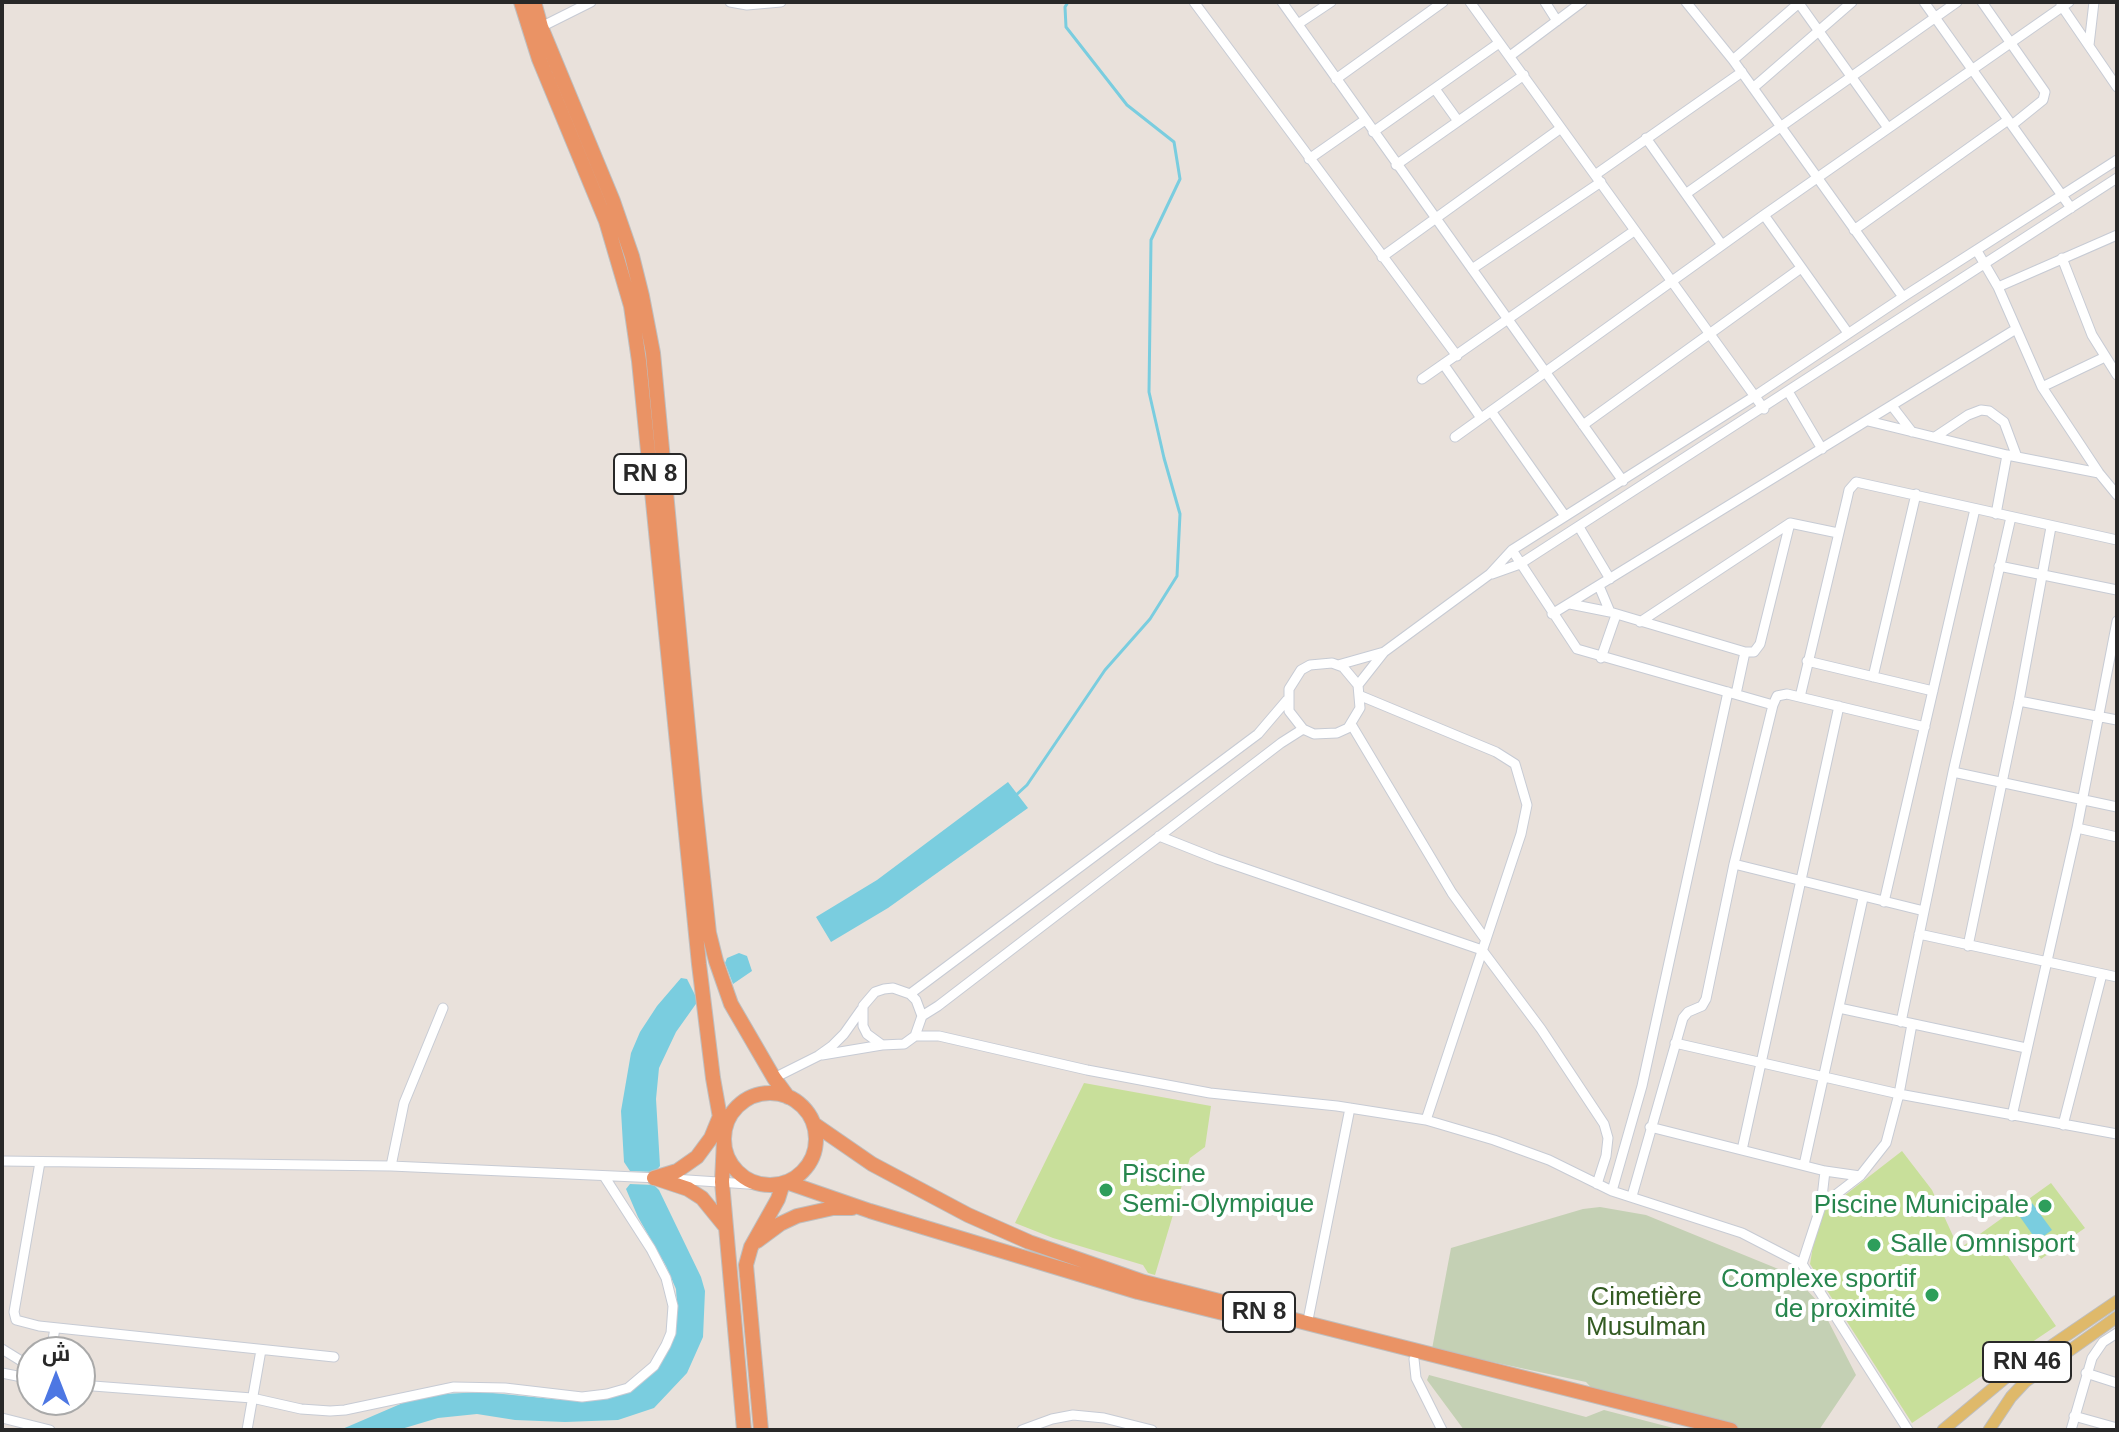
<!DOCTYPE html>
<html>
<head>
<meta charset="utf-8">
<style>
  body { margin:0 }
  #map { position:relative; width:2119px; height:1432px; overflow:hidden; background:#e9e1db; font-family:Arial,Cairo,sans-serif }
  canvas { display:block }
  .frame { position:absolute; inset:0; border:4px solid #282828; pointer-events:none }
  .north { position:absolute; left:16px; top:1336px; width:80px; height:80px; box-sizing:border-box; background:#fff; border:2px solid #a9a9a9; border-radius:50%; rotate:0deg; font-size:22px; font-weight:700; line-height:32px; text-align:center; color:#282828 }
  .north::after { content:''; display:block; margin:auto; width:28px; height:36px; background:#4d77e3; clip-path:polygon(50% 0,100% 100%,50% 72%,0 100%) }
</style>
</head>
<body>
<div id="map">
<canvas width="2119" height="1432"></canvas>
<div class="frame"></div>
<div class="north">ش</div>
</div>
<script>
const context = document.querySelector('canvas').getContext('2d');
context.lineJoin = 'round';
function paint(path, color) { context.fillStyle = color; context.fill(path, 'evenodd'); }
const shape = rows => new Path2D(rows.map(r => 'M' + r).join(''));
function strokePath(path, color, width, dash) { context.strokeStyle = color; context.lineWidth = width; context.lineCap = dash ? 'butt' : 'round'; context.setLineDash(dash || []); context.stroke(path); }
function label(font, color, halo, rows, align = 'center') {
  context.font = font + ' Arial,sans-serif'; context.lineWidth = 8; context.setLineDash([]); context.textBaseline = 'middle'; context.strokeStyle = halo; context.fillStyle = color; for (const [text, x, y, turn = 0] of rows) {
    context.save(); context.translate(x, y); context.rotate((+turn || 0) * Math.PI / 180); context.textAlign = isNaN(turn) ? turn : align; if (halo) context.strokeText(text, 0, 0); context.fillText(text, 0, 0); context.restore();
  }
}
paint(shape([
  [1600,1207,1646,1215,1793,1275,1819,1303,1856,1375,1819,1430,1742,1430,1599,1396,1586,1382,1432,1349,1451,1248,1583,1209],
  [1429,1375,1586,1417,1604,1410,1681,1430,1464,1430,1427,1380]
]), '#c4d0b4');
paint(shape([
  [1084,1083,1211,1106,1205,1147,1190,1158,1155,1275,1148,1273,1143,1265,1053,1238,1015,1223],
  [1902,1151,1932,1190,1959,1249,2051,1183,2085,1228,2041,1259,2027,1240,2007,1255,2056,1326,1912,1423,1810,1264,1818,1216]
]), '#c8df9a');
paint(shape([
  [1008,782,1028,808,888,908,831,942,816,917,877,880],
  [739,953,747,956,752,971,733,984,725,963,727,958],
  [681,978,687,979,698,1001,676,1032,659,1068,656,1099,660,1166,655,1172,630,1171,624,1162,621,1111,631,1053,640,1032,657,1006],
  [630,1184,654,1185,659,1190,701,1277,705,1291,703,1337,687,1373,654,1408,618,1420,565,1422,515,1420,477,1414,438,1418,398,1430,340,1430,412,1399,443,1394,483,1392,563,1400,594,1400,628,1393,643,1382,659,1364,671,1345,677,1324,677,1304,676,1289,666,1266,638,1217,626,1189],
  [2032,1203,2052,1230,2037,1241,2018,1214]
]), '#7acddf');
strokePath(shape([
  [1015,796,1027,785,1105,670,1150,619,1177,576,1180,514,1164,458,1149,392,1151,240,1180,179,1174,142,1127,105,1066,27,1065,7,1068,2]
]), '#7acddf', 3);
const minor = shape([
  [730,2,747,5,781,2],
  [1194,2,1457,356],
  [1282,2,1623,481],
  [1470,2,1764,409],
  [1545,2,1557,21],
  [1686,2,1733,60,1903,297],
  [1798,2,1888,128],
  [1924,2,2071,208],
  [1982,2,2045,92,2043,100,2012,125],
  [2061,5,2117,87],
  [1298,24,1331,2],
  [541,27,591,2],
  [2089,45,2094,2],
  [1510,56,1582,2],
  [1733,60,1800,2],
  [1336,79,1443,2],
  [1753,88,1852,2],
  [1435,89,1458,121],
  [1373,132,1499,43],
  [1646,138,1722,245],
  [1309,159,1365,120],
  [1396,165,1524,75],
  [1595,175,1742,72],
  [1687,193,1957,2],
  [1764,215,1848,333],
  [1854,230,2008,120],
  [1977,251,1998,287,2042,387,2099,473,2117,495],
  [1382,257,1561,128],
  [2062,258,2092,335,2117,375],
  [1472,269,1601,182],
  [1998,287,2117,235],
  [1444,365,1481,418],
  [1422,379,1634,231],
  [2042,387,2105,357],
  [1789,393,1822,449],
  [1892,406,1912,432],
  [1491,411,1565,516],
  [1868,421,2007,455,2099,473],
  [1583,425,1801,268],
  [1455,437,1764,215,2069,2],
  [1935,437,1968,415,1981,410,1989,411,2004,422,2017,457],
  [1996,514,2007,455],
  [1579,527,1610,579],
  [1512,550,1577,649,1773,705,1734,864,1706,999,1702,1006,1688,1012,1683,1018,1632,1196],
  [1999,566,2117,590],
  [1492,574,1520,564,2117,178],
  [1599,586,1610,612],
  [1570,604,1610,612,1745,652,1754,652,1760,644,1790,523],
  [1552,614,2016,329],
  [1640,622,1790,523,1838,533],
  [1601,658,1616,615],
  [1807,661,1933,691],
  [1338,665,1384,652],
  [1873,677,1916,494],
  [1358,685,1343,667,1332,663,1310,665,1301,670,1289,689,1289,711,1303,729,1314,734,1337,733,1348,728,1360,708,1358,685,1384,652,1490,574,1512,550,1755,396,1903,297,2117,160],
  [1736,694,1745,652],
  [1361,696,1496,752,1515,764,1527,805,1521,834,1426,1120],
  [1800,697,1847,499,1849,490,1856,482,2117,540],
  [2019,701,2117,720],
  [1773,705,1777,696,1787,694,1925,727],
  [1351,724,1452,893,1486,940],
  [1953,772,2117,807],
  [2077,828,2117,837],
  [1159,836,1217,859,1482,950,1541,1029,1604,1124,1608,1138,1606,1156,1597,1184],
  [1734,864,1924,911],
  [1884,902,1975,509],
  [1919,934,2117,977],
  [1968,946,2019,701,2051,527],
  [910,994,1258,734,1287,700],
  [1839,1008,2026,1048],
  [922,1016,938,1006,1281,743,1303,729],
  [1901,1022,1953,772,2011,517],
  [915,1036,922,1016,916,1000,910,994,893,988,884,989,875,992,863,1006,863,1026,867,1034,882,1045,904,1044,915,1036,939,1036,1087,1070,1210,1093,1337,1106,1426,1120,1494,1140,1549,1160,1612,1191,1742,1233,1802,1264,1908,1430],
  [1675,1043,1899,1094,2117,1134],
  [822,1055,882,1045],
  [774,1078,818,1056,832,1046,844,1034,861,1010],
  [2012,1116,2077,828,2117,621],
  [2063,1125,2102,974],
  [1650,1127,1825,1171,1860,1176],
  [1742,1150,1839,706],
  [2,1161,391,1166,658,1178],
  [40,1162,14,1312,16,1320,39,1326,334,1357],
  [1804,1165,1863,898],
  [391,1166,404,1103,443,1008],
  [673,1179,763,1185],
  [1612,1191,1642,1086,1728,692],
  [1821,1206,1860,1176,1886,1143,1899,1094,1912,1024],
  [1802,1264,1821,1206,1825,1171],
  [1307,1325,1350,1108],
  [2,1349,23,1362,28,1378],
  [51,1352,55,1328],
  [1414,1359,1416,1378,1442,1430],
  [2,1373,32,1379],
  [2086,1373,2117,1383],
  [80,1385,252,1398,301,1409,330,1411,345,1410,454,1387,505,1388,582,1397,607,1394,628,1388,654,1366,666,1345,671,1333,673,1306,666,1278,651,1249,604,1176],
  [2074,1416,2117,1428],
  [2,1418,50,1430],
  [247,1430,261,1350],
  [1022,1430,1052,1419,1073,1415,1104,1418,1152,1430],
  [2071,1430,2092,1358,2103,1342,2117,1333]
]);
const major = shape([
  [1943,1430,2010,1374,2117,1301],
  [1989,1430,2011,1397,2025,1382,2117,1317]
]);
const highway = shape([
  [521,2,539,59,606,221,631,306,639,361,699,964,713,1078,724,1140,722,1182,744,1430],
  [534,2,541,27,613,201,632,256,642,296,653,353,695,802,709,933,716,961,731,1004,774,1078,788,1097],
  '724 1139a46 46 0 1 1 92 0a46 46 0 1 1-92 0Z',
  [814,1124,872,1164,968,1215,1029,1242,1144,1282,1731,1430],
  [654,1178,677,1171,697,1157,711,1138,720,1116],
  [655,1178,688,1189,702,1198,724,1225],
  [786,1182,870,1211,1138,1292,1227,1314],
  [757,1241,780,1224,797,1216,833,1208,852,1208],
  [761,1430,746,1265,751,1247,778,1199,783,1183]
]);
strokePath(minor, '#c7cbd4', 11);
strokePath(major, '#bebebe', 13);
strokePath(highway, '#bebebe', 16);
strokePath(minor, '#fff', 9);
strokePath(major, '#dfb96a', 11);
strokePath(highway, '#ea9365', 14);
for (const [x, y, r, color] of [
  [1106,1190,8,"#2e9e5b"],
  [2045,1206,8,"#2e9e5b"],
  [1874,1245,8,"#2e9e5b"],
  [1932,1295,8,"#2e9e5b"]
]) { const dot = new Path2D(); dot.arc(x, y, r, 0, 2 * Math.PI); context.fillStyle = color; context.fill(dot); strokePath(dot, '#fff', 3); }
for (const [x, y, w] of [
  [650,474,72],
  [1259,1312,72],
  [2027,1362,88]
]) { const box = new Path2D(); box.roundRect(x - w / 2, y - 20, w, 40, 6); context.fillStyle = '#fff'; context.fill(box); strokePath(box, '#282828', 2); }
label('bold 24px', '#282828', null, [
  ["RN 8",650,474],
  ["RN 8",1259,1312],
  ["RN 46",2027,1362]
]);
label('26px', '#27864d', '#fff', [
  ["Piscine",1122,1175],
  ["Semi-Olympique",1122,1205],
  ["Piscine Municipale",2029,1206,"right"],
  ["Salle Omnisport",1890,1245],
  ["Complexe sportif",1916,1280,"right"],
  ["de proximité",1916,1310,"right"]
], 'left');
label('26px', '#335b22', '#fff', [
  ["Cimetière",1646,1298],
  ["Musulman",1646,1328]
]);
</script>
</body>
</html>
